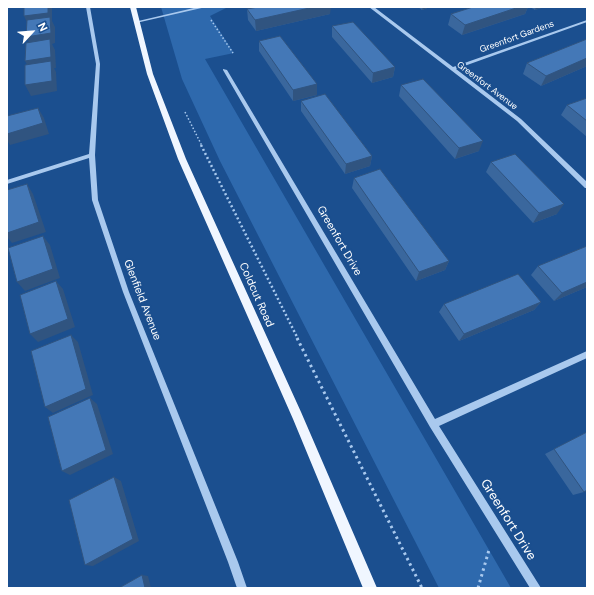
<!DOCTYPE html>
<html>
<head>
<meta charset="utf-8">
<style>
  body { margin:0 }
  #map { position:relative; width:594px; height:595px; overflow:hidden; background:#1b4f8f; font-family:"DM Sans",sans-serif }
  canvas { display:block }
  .frame { position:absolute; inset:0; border:8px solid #fff; pointer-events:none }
  .north { position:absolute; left:12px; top:12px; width:40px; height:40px; -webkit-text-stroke:3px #1b4f8f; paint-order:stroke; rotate:64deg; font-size:11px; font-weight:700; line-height:16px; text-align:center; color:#fff }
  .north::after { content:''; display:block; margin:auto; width:14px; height:18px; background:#fff; clip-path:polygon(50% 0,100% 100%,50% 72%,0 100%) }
</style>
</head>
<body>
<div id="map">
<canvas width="594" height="595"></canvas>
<div class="frame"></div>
<div class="north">N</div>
</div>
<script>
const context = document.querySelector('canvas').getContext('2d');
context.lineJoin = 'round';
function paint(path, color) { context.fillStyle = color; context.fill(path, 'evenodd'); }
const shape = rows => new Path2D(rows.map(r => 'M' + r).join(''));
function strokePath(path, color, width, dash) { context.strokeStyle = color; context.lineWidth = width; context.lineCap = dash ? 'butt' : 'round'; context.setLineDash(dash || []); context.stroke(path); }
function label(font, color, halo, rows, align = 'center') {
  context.font = font + ' "DM Sans",sans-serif'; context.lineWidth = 4; context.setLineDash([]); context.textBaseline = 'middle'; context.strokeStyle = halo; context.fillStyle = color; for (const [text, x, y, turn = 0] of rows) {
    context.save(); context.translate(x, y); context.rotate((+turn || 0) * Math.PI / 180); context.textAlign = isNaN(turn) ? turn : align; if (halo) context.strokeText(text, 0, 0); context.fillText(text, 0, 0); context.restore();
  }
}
paint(shape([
  [161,7,228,7,210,16,234,53,205,59,511,588,439,588,220,161,182,79]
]), '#2e69ad');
strokePath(shape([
  [211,20,233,53],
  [185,112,202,146]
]), '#a9c9ee', 1.5, [1.5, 2]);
strokePath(shape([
  [201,145,298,339]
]), '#a9c9ee', 2.5, [2, 2.5]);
strokePath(shape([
  [297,338,422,588],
  [478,588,489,550]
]), '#a9c9ee', 3, [2.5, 3.5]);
paint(shape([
  [86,7,90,7,100,64,95,155,98,200,129,292,238,562,247,588,237,588,228,562,123,292,92,200,89,158,7,184,7,180,89,154,96,64,86,7],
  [198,7,206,7,136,23,134,22,198,7],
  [369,7,374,7,453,67,587,20,587,22,456,69,521,119,587,182,587,188,585,188,517,121,369,7],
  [223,69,227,70,435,419,587,351,587,358,439,426,541,588,530,588,430,427,223,70,223,69]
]), '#a9c9ee');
paint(shape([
  [130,7,136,7,153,74,186,159,301,412,377,588,363,588,293,419,178,159,147,74,130,7]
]), '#f0f6ff');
paint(shape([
  [418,7,430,7,422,10],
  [473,7,528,7,525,14,462,35,448,25,451,14],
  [530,7,544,7,535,10],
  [247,9,330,14,256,31,248,20],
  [332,26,395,67,393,77,372,83,332,37],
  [587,39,587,66,541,86,523,74,527,63],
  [259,41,317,95,293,101,259,51],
  [401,85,479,151,455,159,399,96],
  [587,98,587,137,561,115,567,105],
  [301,101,372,156,370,166,345,174,301,111],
  [491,162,557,214,533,223,486,172],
  [354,178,449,261,445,270,416,281,352,188],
  [538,266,587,287,554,301,531,275],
  [541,302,534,310,459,341,439,312,444,304],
  [587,432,584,492,573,495,545,454]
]), '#3a679d');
paint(shape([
  [48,7,51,7,52,8,52,21,55,27,55,43,52,44,55,50,56,68,54,68,56,72,57,91,31,96,25,85,31,72,25,61,32,47,26,37,29,27,24,16],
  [314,7,331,7,330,14,256,31,255,20],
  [423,7,430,7,422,10],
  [519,7,528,7,525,14,462,35,465,25],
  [536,7,544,7,535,10],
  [587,58,587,66,541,86,546,76],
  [395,67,393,77,372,83,373,73],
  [317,84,317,95,293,101,293,90],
  [38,108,44,118,49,134,10,145,7,140,7,134],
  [483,141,479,151,455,159,459,148],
  [372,156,370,166,345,174,346,164],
  [27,184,33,194,46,232,12,243,7,237,7,233],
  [564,204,557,214,533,223,539,213],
  [43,236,50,245,60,278,25,291,17,282],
  [449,261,445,270,416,281,419,272],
  [56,281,63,289,75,327,38,342,30,334],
  [587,282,587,287,554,301,562,293],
  [541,302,534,310,459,341,464,334],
  [71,335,78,342,93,395,53,413,45,407],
  [90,398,97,404,113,454,70,475,62,471],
  [114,477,121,481,139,541,93,566,85,565],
  [142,575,148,576,151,588,145,588]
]), '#305480');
const building = shape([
  [24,7,48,7,48,13,24,16,24,7],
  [258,7,314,7,255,20,247,9,258,7],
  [473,7,519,7,465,25,451,14,473,7],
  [50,17,51,33,26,37,27,20,50,17],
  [353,22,395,67,373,73,332,26,353,22],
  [280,36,317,84,293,90,259,41,280,36],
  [50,39,51,57,25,61,26,43,50,39],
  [587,39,587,58,546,76,527,63,587,39],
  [51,61,52,81,25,85,25,65,51,61],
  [423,79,483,141,459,148,401,85,423,79],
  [325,94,372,156,346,164,301,101,325,94],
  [587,98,587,121,567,105,587,98],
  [38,108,43,123,7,134,7,116,38,108],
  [515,154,564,204,539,213,491,162,515,154],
  [380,169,449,261,419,272,354,178,380,169],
  [27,184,39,222,7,233,7,190,27,184],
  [43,236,53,269,17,282,8,248,43,236],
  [587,246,587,282,562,293,538,266,587,246],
  [518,274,541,302,464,334,444,304,518,274],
  [56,281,68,319,30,334,20,295,56,281],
  [71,335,86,389,45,407,31,351,71,335],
  [90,398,106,450,62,471,48,417,90,398],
  [587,432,587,490,584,492,554,449,587,432],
  [114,477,133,539,85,565,69,500,114,477],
  [142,575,145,588,119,588,142,575]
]);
paint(building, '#4478b7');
strokePath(building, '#305480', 1);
label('9px', '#fff', '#1b4f8f', [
  ["Greenfort Gardens",517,37,-20],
  ["Greenfort Avenue",487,86,37]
]);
label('11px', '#fff', '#1b4f8f', [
  ["Greenfort Drive",339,241,60],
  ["Coldcut Road",256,295,66],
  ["Glenfield Avenue",142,300,69]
]);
label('13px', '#fff', '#1b4f8f', [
  ["Greenfort Drive",508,520,58]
]);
</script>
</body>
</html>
